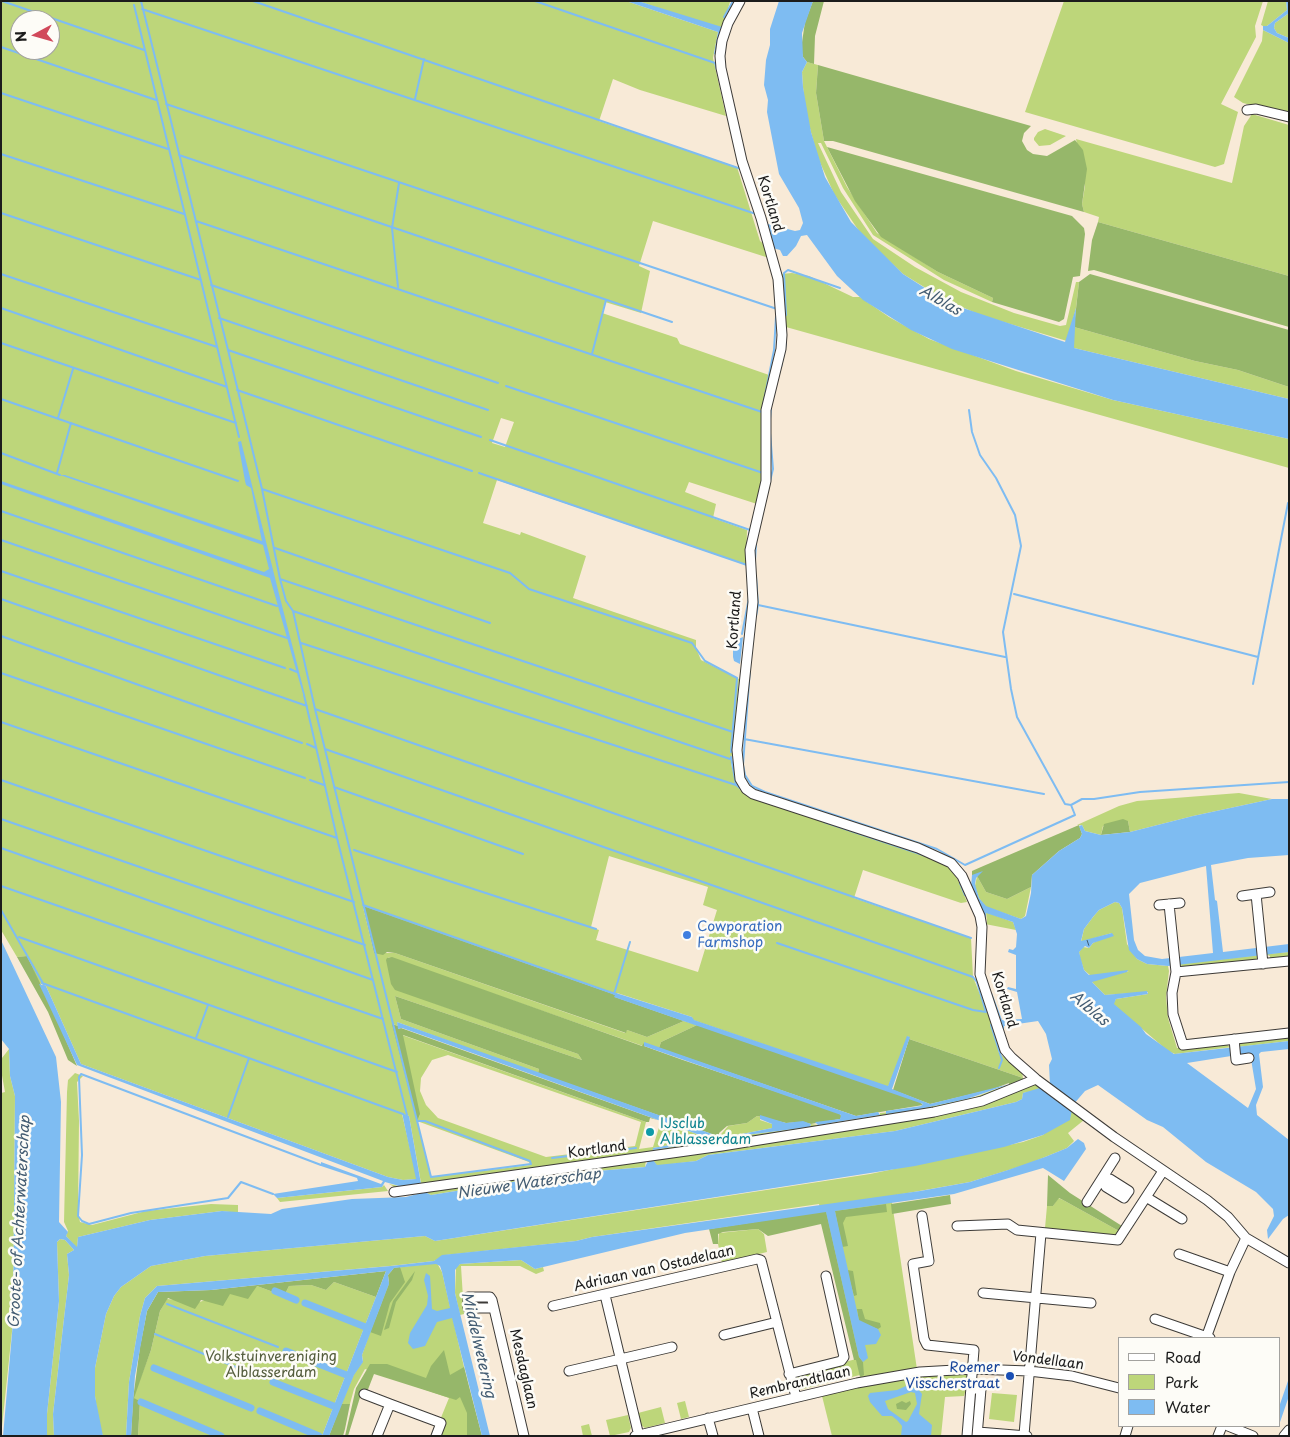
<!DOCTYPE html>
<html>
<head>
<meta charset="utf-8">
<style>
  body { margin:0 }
  #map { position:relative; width:1290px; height:1437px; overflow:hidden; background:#f8ead7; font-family:"Playpen Sans",sans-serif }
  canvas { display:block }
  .frame { position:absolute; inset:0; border:2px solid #1c1c1c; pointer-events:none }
  .legend { position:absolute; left:1118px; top:1337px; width:162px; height:90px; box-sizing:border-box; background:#fdfcf7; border:1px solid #a3a29f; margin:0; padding:6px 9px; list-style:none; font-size:15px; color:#1c1c1c }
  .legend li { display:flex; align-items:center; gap:10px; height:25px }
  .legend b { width:25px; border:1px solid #a3a29f }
  .north { position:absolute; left:10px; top:10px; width:50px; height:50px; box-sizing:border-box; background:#fdfcf7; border:1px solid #a3a29f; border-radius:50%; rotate:264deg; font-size:14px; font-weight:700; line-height:20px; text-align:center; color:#1c1c1c }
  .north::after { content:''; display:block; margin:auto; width:18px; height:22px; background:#d1495b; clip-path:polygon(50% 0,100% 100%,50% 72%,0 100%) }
</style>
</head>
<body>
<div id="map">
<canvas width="1290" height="1437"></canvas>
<div class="frame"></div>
<ul class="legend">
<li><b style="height:6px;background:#fff"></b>Road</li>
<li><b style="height:14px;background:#bdd67a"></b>Park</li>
<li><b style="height:14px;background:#7ebcf2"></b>Water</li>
</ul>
<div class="north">N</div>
</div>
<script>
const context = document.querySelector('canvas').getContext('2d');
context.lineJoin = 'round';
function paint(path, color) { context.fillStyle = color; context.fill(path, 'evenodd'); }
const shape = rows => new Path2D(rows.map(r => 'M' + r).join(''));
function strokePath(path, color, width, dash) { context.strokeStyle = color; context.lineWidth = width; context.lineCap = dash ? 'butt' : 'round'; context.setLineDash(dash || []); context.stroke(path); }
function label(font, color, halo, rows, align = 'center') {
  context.font = font + ' "Playpen Sans",sans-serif'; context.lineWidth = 5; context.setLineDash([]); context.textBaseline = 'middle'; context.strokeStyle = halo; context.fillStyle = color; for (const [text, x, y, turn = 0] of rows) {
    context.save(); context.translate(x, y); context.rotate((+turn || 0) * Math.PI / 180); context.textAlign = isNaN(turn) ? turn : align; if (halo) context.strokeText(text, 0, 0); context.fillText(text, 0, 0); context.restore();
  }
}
paint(shape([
  [1,1,626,1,718,32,713,58,726,116,640,90,613,79,599,121,737,167,760,241,766,246,769,258,653,221,639,266,650,271,641,313,605,302,602,313,677,338,680,344,769,375,762,411,763,482,757,504,689,482,685,492,716,504,713,518,747,530,746,565,497,480,483,523,520,535,521,532,586,556,573,598,696,640,696,648,701,660,739,679,731,764,736,784,740,790,754,799,917,853,948,866,958,880,967,902,961,903,863,870,854,898,971,938,973,977,991,1022,999,1053,1022,1072,1023,1078,909,1039,908,1036,888,1087,693,1020,692,1017,617,993,616,995,611,993,363,907,374,953,395,953,625,1033,627,1030,647,1037,684,1021,697,1025,661,1042,659,1048,645,1043,643,1046,388,957,434,1003,578,1054,582,1060,395,996,401,1019,539,1069,538,1073,525,1069,397,1022,398,1026,393,1024,420,1118,402,1035,646,1122,639,1149,653,1147,661,1121,708,1138,653,1148,653,1150,716,1140,728,1126,747,1123,757,1116,760,1117,760,1120,772,1124,772,1128,722,1138,810,1127,811,1124,818,1125,845,1121,880,1115,880,1113,915,1110,975,1097,1007,1085,1008,1089,964,1104,722,1144,720,1138,720,1144,396,1188,389,1184,399,1186,421,1183,409,1116,402,1114,417,1179,403,1180,388,1177,81,1064,46,986,39,983,27,956,17,957,1,930],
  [20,20,50,20,50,50,20,50],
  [501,418,514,422,505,447,492,443],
  [609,856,708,887,703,905,717,910,698,972,596,940,599,930,591,927],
  [448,1055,641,1122,635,1146,546,1157,438,1118,426,1105,420,1091,421,1078,432,1060],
  [417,1121,529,1162,531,1165,431,1177],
  [638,1,723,1,730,2,722,27,718,28],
  [1064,1,1263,1,1255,26,1256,37,1221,104,1238,112,1224,164,1215,167,1025,112],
  [1268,1,1286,1,1287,10,1267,26,1263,26,1261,25],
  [1289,13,1289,38,1277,33,1274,28,1275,23],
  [1263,30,1289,43,1289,114,1243,103,1234,97,1262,41],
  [807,62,818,65,816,93,824,141,847,187,877,233,938,272,993,298,992,302,944,280,873,235,843,188,821,143,818,143,841,192,873,239,915,267,961,292,1014,313,1060,326,1066,325,1076,282,1079,282,1076,308,1067,341,980,315,942,298,903,274,861,234,834,194,818,158,806,114,803,87,802,72],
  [1252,114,1289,125,1289,276,1098,222,1099,217,1084,212,1082,204,1085,186,1076,139,1232,183,1244,126],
  [1045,129,1066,136,1050,145,1039,146,1034,140,1034,138,1038,132],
  [792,273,809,276,853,297,860,297,889,317,929,339,1016,371,1113,400,1289,439,1289,468,786,327,786,308,781,274],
  [1074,327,1195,361,1238,370,1289,387,1289,399,1074,348],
  [1239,793,1272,799,1193,816,1130,832,1128,821,1103,826,1101,835,1085,831,1082,825,1077,825,1119,806,1137,801],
  [977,876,986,892,1007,899,1031,887,1025,916,1021,919,986,907,979,898,975,886],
  [1115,902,1119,903,1122,908,1127,944,1137,959,1147,964,1168,966,1169,971,1166,997,1168,1018,1177,1048,1227,1043,1228,1046,1232,1047,1175,1054,1168,1051,1113,1004,1116,999,1148,994,1148,992,1105,995,1091,981,1129,971,1091,976,1084,970,1080,958,1079,952,1083,947,1089,948,1093,943,1112,933,1081,942,1084,929,1093,917,1099,910],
  [986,912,1013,922,1016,930,985,924,987,922],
  [1289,952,1289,958,1270,960,1270,956,1265,954],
  [1259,955,1257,961,1183,970,1182,966,1178,964],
  [1287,1036,1289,1041,1238,1047,1241,1041],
  [9,1049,10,1076,15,1096,13,1322,1,1436,1,1093,5,1092,1,1070,2,1058],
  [75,1073,83,1076,77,1082,79,1121,78,1212,80,1222,92,1225,146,1211,211,1204,238,1205,238,1213,222,1211,150,1220,78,1237,77,1248,66,1236,68,1231,64,1222,67,1092,68,1080],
  [1037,1083,1044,1089,1023,1093,1022,1099,1016,1102,895,1131,708,1155,696,1161,657,1166,653,1160,959,1110],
  [1071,1110,1084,1120,1068,1133,1074,1141,1067,1148,1028,1164,970,1182,891,1196,918,1376,968,1371,967,1374,970,1374,964,1396,945,1397,941,1436,832,1436,822,1396,864,1386,860,1375,799,1390,793,1379,797,1375,856,1359,819,1204,592,1237,576,1241,446,1255,434,1261,390,1266,157,1286,145,1298,140,1316,129,1382,126,1436,103,1436,99,1426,95,1396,95,1368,106,1314,114,1296,121,1287,151,1266,205,1256,425,1236,435,1241,870,1174,1023,1142,1043,1135],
  [646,1160,645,1167,562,1174,431,1195,425,1192],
  [384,1185,388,1191,280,1202,277,1198,382,1187],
  [1058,1198,1063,1200,1119,1231,1116,1235,1045,1228,1047,1206,1053,1206],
  [758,1229,764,1234,767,1252,722,1263,718,1244,719,1233],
  [60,1239,65,1240,74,1250,67,1254,69,1275,53,1414,54,1436,47,1436,47,1414,59,1301,57,1242],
  [521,1260,535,1269,543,1267,544,1271,536,1274,520,1266,461,1266,464,1314,460,1315,455,1293,456,1267,460,1264],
  [437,1263,442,1272,480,1436,439,1436,440,1420,449,1398,365,1369,354,1389,350,1404,341,1404,354,1374,363,1361,362,1355,370,1332,372,1332,393,1268],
  [334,1282,376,1297,322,1436,138,1436,140,1401,133,1398,151,1350,160,1311,167,1299,199,1302,257,1286,284,1296,289,1286,311,1285,326,1290],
  [992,1393,1017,1395,1014,1422,989,1419],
  [685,1401,689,1417,681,1419,677,1403],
  [661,1407,665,1423,645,1428,641,1425,638,1413],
  [628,1415,631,1428,629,1432,610,1436,606,1420],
  [589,1424,592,1436,583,1436,581,1426]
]), '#bdd67a');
paint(shape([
  [813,1,824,1,815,36,814,64,807,62,803,57,801,49,805,22],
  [818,65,1031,126,1024,133,1022,141,1027,150,1033,154,1047,156,1075,140,1083,150,1087,169,1082,204,1084,212,833,141,824,141,816,93],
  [827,147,1072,216,1084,228,1085,234,1080,276,1073,277,1064,319,1059,322,992,302,993,298,938,272,881,237,855,201],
  [1098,222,1289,276,1289,327,1094,270,1088,271,1092,240],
  [1090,274,1289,330,1289,387,1238,370,1195,361,1074,327,1079,282],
  [1123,819,1128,821,1130,832,1101,835,1104,824],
  [1079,825,1082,834,1080,838,1059,851,1032,875,1031,887,1007,899,986,892,977,876,972,875,972,871,981,867],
  [363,906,616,995,615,997,684,1021,647,1037,627,1030,626,1033,395,953,387,952,383,955,374,953],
  [27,956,53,1010,77,1066,68,1060,48,1012,17,957],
  [392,957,642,1046,644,1043,644,1046,680,1059,839,1113,842,1117,840,1119,811,1124,803,1122,786,1123,757,1116,747,1123,727,1126,719,1133,719,1138,716,1138,712,1134,538,1073,539,1069,401,1019,395,996,582,1060,578,1054,395,990,391,984,386,960,387,958],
  [392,1024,398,1026,398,1029,401,1028,658,1120,650,1118,649,1122,646,1122,403,1035,420,1114,417,1121],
  [697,1025,920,1102,923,1105,856,1116,659,1048,661,1042],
  [909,1039,1023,1078,1023,1081,1008,1089,1009,1083,993,1089,930,1104,893,1090],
  [1048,1175,1070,1193,1122,1226,1119,1231,1063,1200,1059,1198,1053,1206,1047,1206],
  [950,1195,951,1204,892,1214,891,1204],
  [886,1204,887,1212,846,1217,843,1223,848,1246,842,1247,835,1211],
  [826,1211,859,1357,863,1362,864,1375,860,1377,856,1360,854,1360,821,1224,768,1236,758,1229,723,1232,718,1234,718,1244,713,1244,709,1229],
  [400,1267,405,1282,390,1303,381,1336,370,1332,389,1284,388,1275,394,1268],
  [847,1270,853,1271,857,1295,854,1296],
  [386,1271,376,1297,334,1282,326,1290,311,1285,289,1286,284,1296,257,1286,248,1299,230,1294,223,1306,201,1300,195,1309,168,1298,160,1311,151,1350,134,1398,140,1401,138,1436,131,1436,133,1399,140,1347,147,1311,158,1292,211,1290],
  [415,1271,412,1280,396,1302,389,1328,384,1330,393,1301],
  [857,1309,862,1309,865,1319,880,1323,881,1327,878,1329,862,1323,859,1321],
  [444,1350,450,1375,464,1367,482,1436,467,1436,467,1413,460,1397,456,1400,374,1374,367,1392,362,1391,348,1436,345,1436,356,1388,370,1364,387,1364,426,1378,431,1366],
  [902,1401,906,1403,910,1401,911,1404,906,1410,897,1409,896,1404],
  [341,1404,350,1404,345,1429,343,1436,329,1436]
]), '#96b76a');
paint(shape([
  [626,1,638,1,722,27,716,55,714,54,718,32],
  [779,1,813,1,802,33,803,57,807,62,802,72,803,87,811,132,825,177,851,222,903,274,928,290,963,308,1065,342,1076,308,1074,348,1289,399,1289,439,1113,400,952,349,911,330,863,300,837,276,807,235,801,236,796,246,787,256,783,256,780,250,773,248,765,223,795,231,800,230,803,223,799,208,779,174,767,112,768,100,764,85,766,60,770,45,770,29],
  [1286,1,1289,1,1289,13,1275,23,1274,28,1277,33,1289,38,1289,43,1263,30,1263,26,1267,26,1287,10],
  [241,441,279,594,305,695,303,694,270,578,1,484,1,481,264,572,269,569,263,545,60,475,65,475,262,541,251,488,246,485,245,481,238,442],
  [743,637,740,664,734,661,733,657,733,644,736,640],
  [1272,799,1289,799,1289,855,1248,858,1211,865,1215,900,1217,901,1223,952,1289,944,1289,952,1168,966,1147,964,1137,959,1129,950,1122,908,1119,903,1115,902,1099,910,1093,917,1084,929,1081,941,1112,933,1114,936,1093,943,1089,948,1085,946,1079,952,1084,970,1089,975,1128,970,1127,972,1092,982,1105,995,1147,991,1148,994,1116,999,1114,1004,1141,1027,1146,1034,1174,1054,1289,1041,1289,1049,1261,1052,1259,1054,1263,1087,1256,1105,1257,1115,1289,1140,1289,1215,1283,1219,1268,1239,1267,1230,1274,1216,1273,1209,1256,1192,1206,1162,1163,1127,1147,1120,1098,1085,1085,1091,1073,1105,1070,1120,1043,1135,1004,1147,915,1166,435,1241,425,1236,205,1256,151,1266,121,1287,114,1296,106,1314,95,1368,95,1396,103,1436,54,1436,53,1414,69,1275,67,1254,74,1250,65,1240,60,1239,57,1242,59,1301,47,1414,47,1436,3,1436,13,1322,15,1096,10,1076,9,1049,1,1039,1,940,56,1057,61,1102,59,1222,68,1232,66,1236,77,1247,78,1237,150,1220,222,1211,271,1214,282,1209,352,1199,406,1197,425,1192,431,1195,562,1174,645,1167,648,1161,653,1160,657,1165,696,1161,708,1155,895,1131,1016,1102,1022,1099,1023,1093,1050,1085,1049,1065,1052,1059,1046,1034,1038,1021,1004,1026,1004,1033,1000,1024,989,993,992,993,1002,1020,1022,1019,1017,992,1007,989,1008,987,1016,989,1016,955,1008,952,1009,949,1013,950,1016,947,1017,934,1013,922,986,913,986,922,971,887,972,875,983,871,976,878,975,884,979,898,986,906,1021,919,1026,916,1031,893,1032,875,1059,851,1080,838,1082,834,1079,826,1082,825,1085,831,1101,835,1130,832,1193,816],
  [1206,866,1213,953,1162,959,1145,956,1138,950,1134,940,1129,894,1140,883],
  [1250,1053,1256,1089,1248,1108,1187,1063],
  [39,984,46,986,81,1064,388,1177,403,1180,416,1179,402,1113,409,1116,421,1184,399,1186,385,1182,382,1187,277,1198,273,1194,358,1181,357,1178,321,1166,321,1162,381,1184,383,1181,77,1065],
  [616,993,692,1017,694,1020,888,1086,907,1036,910,1037,892,1089,930,1104,1010,1084,967,1099,915,1110,886,1114,886,1111,921,1106,923,1104,614,997],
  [397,1022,712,1134,716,1140,653,1150,653,1148,708,1138,475,1054,402,1028,398,1029],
  [644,1042,856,1116,878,1112,880,1115,818,1125,815,1122,840,1119,841,1115,644,1046],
  [760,1115,786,1123,803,1121,811,1124,810,1127,722,1138,772,1128,772,1124,760,1119],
  [1078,1139,1084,1143,1086,1149,1064,1181,1043,1168,954,1194,835,1211,859,1320,878,1329,881,1335,876,1344,865,1345,868,1358,863,1362,859,1357,826,1212,685,1233,535,1269,521,1260,460,1264,455,1270,455,1293,490,1436,482,1436,452,1318,437,1322,425,1346,413,1349,408,1343,410,1333,427,1305,428,1296,424,1280,426,1273,430,1276,432,1309,437,1311,450,1308,442,1272,440,1266,436,1264,394,1268,388,1275,389,1284,362,1355,363,1362,354,1375,329,1436,322,1436,386,1271,211,1290,158,1292,147,1311,135,1376,131,1436,126,1436,129,1382,140,1316,145,1298,157,1286,391,1266,434,1261,442,1255,576,1241,592,1237,920,1191,970,1182,1008,1170,1045,1157,1067,1148],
  [1289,1378,1289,1396,1279,1425,1279,1407],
  [906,1386,918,1389,922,1394,919,1414,932,1425,931,1436,901,1436,902,1426,897,1420,892,1416,882,1416,870,1402,868,1396,870,1393,897,1390],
  [911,1392,915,1393,917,1404,908,1421,906,1422,888,1409,885,1401]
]), '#7ebcf2');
strokePath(shape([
  [2,1,144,50],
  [141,1,228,350,262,489,280,579,286,601,293,611,315,709,431,1177,531,1164,530,1161,425,1121,419,1121],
  [253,1,741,169],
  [535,1,715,63,717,70],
  [134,5,239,437],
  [142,9,756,214],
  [724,17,733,1],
  [1,47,156,100],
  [1,93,168,149],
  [415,99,424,59],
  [166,104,777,309],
  [1,154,184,214],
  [179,155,672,322],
  [1,213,201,280],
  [196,221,762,412],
  [1,274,217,347],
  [211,285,498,383],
  [398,287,392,228,399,183],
  [1,308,227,387],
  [786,315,784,273,788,270,840,288],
  [219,318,488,410],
  [1,343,236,423],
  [228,350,481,437],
  [592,354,606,300],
  [781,367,786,343],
  [506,386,763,473],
  [237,390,472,471],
  [1,399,238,481],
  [763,406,774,350,776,317],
  [969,410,972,432,980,455,996,478,1015,515,1021,546,1003,632,1011,689,1017,717,1065,804,1071,805,1082,799,1094,799,1140,792,1289,782],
  [58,418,73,369],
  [770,419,771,408],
  [490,440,750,530],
  [1,453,60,475],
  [57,473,71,423],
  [479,473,747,565],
  [770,481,773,469,770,433],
  [262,489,510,573,529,589,692,643,705,661,737,678,731,752],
  [1,511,277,606],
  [749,534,752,524],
  [1,540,287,638],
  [275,548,490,623],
  [755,561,756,544],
  [1,571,285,668],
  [280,579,733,732],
  [1014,594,1258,657],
  [1,599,307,706],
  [758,605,1005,657],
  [293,611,730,759],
  [756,616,758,605,756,576],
  [742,634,749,598],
  [1,636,302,743],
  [301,643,736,785],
  [750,668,743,765,745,775,752,786,765,792,937,849,965,865,1075,815,1071,805],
  [290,669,297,672],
  [1,673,305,778],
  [1253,684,1288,503],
  [304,695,337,838,407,1115],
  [315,709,971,938],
  [1,722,337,838],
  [744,739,1044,794],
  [307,744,316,748],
  [325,749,973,977,977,982,986,1012,973,1010,777,943],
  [731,757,736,785,741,789],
  [1,780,354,902],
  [310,780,324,785],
  [334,787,523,854],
  [1,819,365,945],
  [824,822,926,856],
  [1,848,373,980],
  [354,850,596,929],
  [960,883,965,895],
  [1,886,383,1019],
  [363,905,618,995],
  [1,910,44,985],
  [19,937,397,1072],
  [42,983,403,1114],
  [614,994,630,942],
  [991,1025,1002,1060,999,1068],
  [196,1038,208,1005],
  [228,1117,249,1058],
  [552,1158,636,1148],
  [273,1194,241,1182,228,1198,131,1213,89,1224,82,1221,78,1216,82,1155,79,1077,81,1074,321,1165],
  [167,1304,278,1347],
  [155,1334,265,1379]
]), '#7ebcf2', 2);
strokePath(shape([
  [275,1291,296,1300],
  [305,1303,368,1328],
  [286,1351,349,1376],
  [154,1368,251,1408],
  [273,1382,336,1407],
  [141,1402,221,1436],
  [260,1411,319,1436]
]), '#7ebcf2', 7);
strokePath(shape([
  [1087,940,1089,946]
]), '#435c72', 1, [6, 5]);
const minor = shape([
  [740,1,728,23,722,41,720,56,721,68,742,161,761,218,778,279,782,335,781,349,766,410,766,481,750,550,753,602,737,750,740,779,746,789,753,794,918,848,951,863,962,876,980,916,982,927,980,974,1005,1050,1012,1058,1036,1079,1114,1137,1207,1200,1228,1217,1246,1238,1289,1263],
  [1247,110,1256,109,1289,117],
  [1256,894,1263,964],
  [1242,896,1270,892],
  [1169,904,1176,972],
  [1159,905,1180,903],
  [1289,961,1176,972,1172,993,1173,1014,1183,1045,1289,1033],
  [1234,1039,1236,1060,1249,1058],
  [1102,1179,1110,1179,1129,1191,1124,1198,1106,1187,1102,1179],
  [394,1192,722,1146,934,1112,982,1101,1036,1079],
  [1146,1197,1182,1219],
  [1087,1202,1115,1158],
  [922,1216,929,1261,913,1264,924,1339,927,1345,974,1350,967,1436],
  [957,1226,1008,1224,1017,1230,1118,1240,1163,1171],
  [1179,1254,1230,1272],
  [983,1293,1091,1303],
  [605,1295,639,1436],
  [553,1306,757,1259,761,1260,796,1397],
  [494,1308,468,1308,468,1297,490,1297,492,1300,524,1436],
  [1155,1319,1210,1338],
  [724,1335,777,1322],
  [1206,1338,1230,1272,1246,1238],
  [569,1371,672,1347],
  [789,1374,841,1361,844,1357,826,1276],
  [971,1389,981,1389,977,1436],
  [364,1394,390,1404],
  [752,1408,759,1436],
  [708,1418,713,1436],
  [1228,1426,1253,1436],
  [978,1432,1027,1436],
  [1024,1435,1041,1233],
  [377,1436,390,1404,441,1423,436,1436],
  [635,1436,857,1383,920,1372,973,1369,1029,1371,1072,1376,1119,1388],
  [1125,1436,1128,1426],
  [1218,1436,1222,1426],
  [1284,1436,1289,1430]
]);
strokePath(minor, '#3d3b38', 11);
strokePath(minor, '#fff', 9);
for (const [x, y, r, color] of [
  [687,935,5,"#3f7fe0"],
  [650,1132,5,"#0f9aa8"],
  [1010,1376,5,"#1a4fb4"]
]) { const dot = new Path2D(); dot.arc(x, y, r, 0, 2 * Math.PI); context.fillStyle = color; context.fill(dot); strokePath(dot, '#fdfcf7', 2); }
label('14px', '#1c1c1c', '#fdfcf7', [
  ["Kortland",770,204,73],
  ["Kortland",735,620,-86],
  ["Kortland",1004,1000,73],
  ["Kortland",597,1150,-8],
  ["Adriaan van Ostadelaan",654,1269,-13],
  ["Vondellaan",1048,1361,7],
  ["Mesdaglaan",523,1369,77],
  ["Rembrandtlaan",800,1383,-13]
]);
label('14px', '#366cbe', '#fdfcf7', [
  ["Cowporation",697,927],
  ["Farmshop",697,943]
], 'left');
label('14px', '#0d838f', '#fdfcf7', [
  ["IJsclub",660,1124],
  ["Alblasserdam",660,1140]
], 'left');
label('14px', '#545d3d', '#fdfcf7', [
  ["Volkstuinvereniging",271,1357],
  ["Alblasserdam",271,1373]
]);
label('14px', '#164399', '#fdfcf7', [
  ["Roemer",1000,1368],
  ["Visscherstraat",1000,1384]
], 'right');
label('italic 15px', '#435c72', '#fdfcf7', [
  ["Alblas",940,301,30],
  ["Alblas",1089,1009,40],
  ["Nieuwe Waterschap",529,1184,-8],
  ["Groote- of Achterwaterschap",20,1222,-87],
  ["Middelwetering",478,1345,77]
]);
</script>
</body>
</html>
